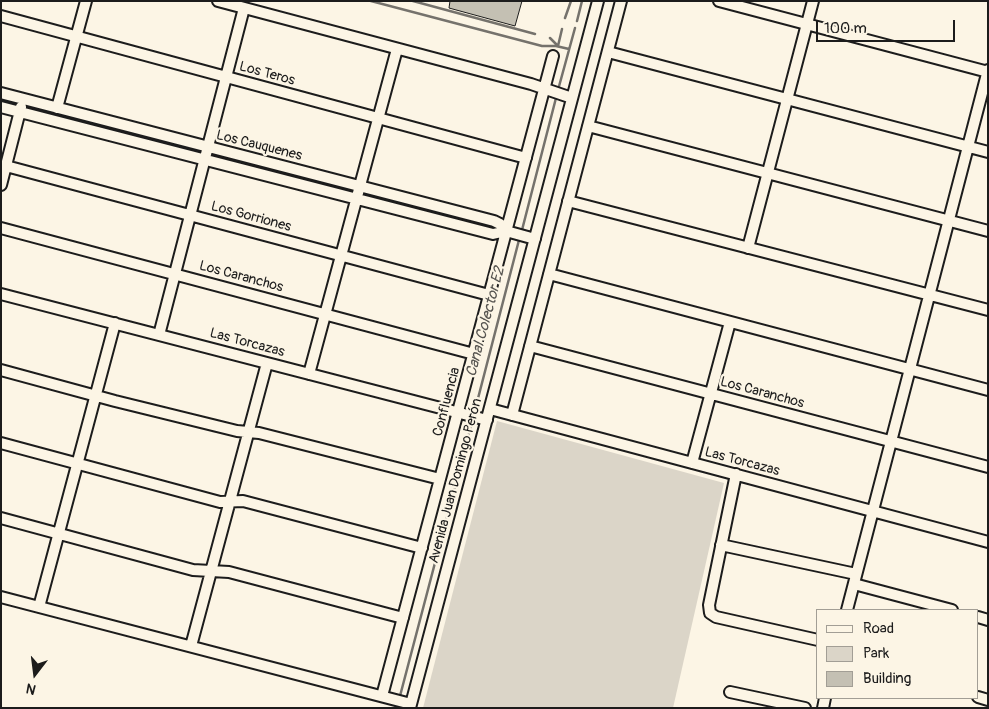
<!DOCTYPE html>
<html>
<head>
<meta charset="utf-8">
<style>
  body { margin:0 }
  #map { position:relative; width:989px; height:709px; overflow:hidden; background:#fcf5e5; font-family:Pangolin,sans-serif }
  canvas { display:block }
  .frame { position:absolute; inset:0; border:2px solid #1c1c1c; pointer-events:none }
  .legend { position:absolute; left:816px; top:609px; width:162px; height:90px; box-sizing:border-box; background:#fcf5e5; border:1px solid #a29e95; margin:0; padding:6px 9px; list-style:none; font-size:15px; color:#1c1c1c }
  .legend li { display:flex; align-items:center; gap:10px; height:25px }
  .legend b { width:25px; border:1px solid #a29e95 }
  .north { position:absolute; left:10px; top:649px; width:50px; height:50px; -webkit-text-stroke:4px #fcf5e5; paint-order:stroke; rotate:195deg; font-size:14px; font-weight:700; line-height:20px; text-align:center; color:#1c1c1c }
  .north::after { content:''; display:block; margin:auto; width:18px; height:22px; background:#1c1c1c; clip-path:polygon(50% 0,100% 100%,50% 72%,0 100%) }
  .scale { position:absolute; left:816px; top:20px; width:139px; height:22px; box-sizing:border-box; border:2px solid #1c1c1c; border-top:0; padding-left:6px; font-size:15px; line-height:18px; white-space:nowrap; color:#1c1c1c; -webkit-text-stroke:4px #fcf5e5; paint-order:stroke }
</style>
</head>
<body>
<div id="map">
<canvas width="989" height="709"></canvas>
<div class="frame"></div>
<ul class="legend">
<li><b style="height:6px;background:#fcf5e5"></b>Road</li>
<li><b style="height:14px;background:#dbd5c8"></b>Park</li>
<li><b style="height:14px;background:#c4c0b3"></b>Building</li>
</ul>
<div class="north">N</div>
<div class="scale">100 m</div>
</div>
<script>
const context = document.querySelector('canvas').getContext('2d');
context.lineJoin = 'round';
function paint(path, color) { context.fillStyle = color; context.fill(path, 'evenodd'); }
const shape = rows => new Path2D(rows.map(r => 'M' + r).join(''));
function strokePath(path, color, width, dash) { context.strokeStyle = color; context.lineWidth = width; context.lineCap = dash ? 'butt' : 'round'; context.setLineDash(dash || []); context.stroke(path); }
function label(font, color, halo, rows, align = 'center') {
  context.font = font + ' Pangolin,sans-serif'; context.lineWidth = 4.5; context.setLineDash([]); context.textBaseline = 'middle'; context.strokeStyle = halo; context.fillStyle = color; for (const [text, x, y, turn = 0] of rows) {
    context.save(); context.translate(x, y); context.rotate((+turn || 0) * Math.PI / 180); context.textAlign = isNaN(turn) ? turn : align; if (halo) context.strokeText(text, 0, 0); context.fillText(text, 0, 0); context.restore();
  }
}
paint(shape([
  [497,421,724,483,673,708,423,708]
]), '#dbd5c8');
strokePath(shape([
  [371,1,542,46,556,46,569,49],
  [413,1,535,34],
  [565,18,571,1],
  [577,21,582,1],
  [550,38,557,45],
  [558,46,562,29],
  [558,90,575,28],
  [522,230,556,98],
  [475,410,519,240],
  [400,696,472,422],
  [397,708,398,706]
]), '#75726c', 2.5);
const building = shape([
  [450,1,522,1,515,26,449,8,450,1]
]);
paint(building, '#c4c0b3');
strokePath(building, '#1c1c1c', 1);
const minor = shape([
  [218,1,531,84,572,98],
  [719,1,988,72],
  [1,16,526,158],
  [608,52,988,152],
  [1,93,494,221,500,224,506,231],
  [1,107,493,234,506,231,535,239],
  [57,108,86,1],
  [588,126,988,231],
  [6,166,489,295],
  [1,185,21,107],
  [568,201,988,310],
  [1,228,474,354],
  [748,248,813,1],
  [549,274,988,390],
  [1,294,487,420],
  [159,335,244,8],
  [530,346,988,467],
  [1,370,115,401,237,431,259,433,440,479],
  [309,374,397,49],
  [490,409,988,542],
  [512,415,621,1],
  [1,443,220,502,243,501,422,548],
  [692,463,730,322],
  [736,474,709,605,710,613,716,617,818,640],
  [1,518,193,570,229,572,403,618],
  [721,545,856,574],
  [854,584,952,610],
  [1,597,411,704],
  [39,607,115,323],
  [847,610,988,70],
  [978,617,988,620],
  [191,646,267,363],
  [730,692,805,708],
  [382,696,553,56],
  [978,697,988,700],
  [410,708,598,1],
  [823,708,825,698]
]);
strokePath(minor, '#1c1c1c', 14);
strokePath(minor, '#fcf5e5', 10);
label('14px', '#1c1c1c', '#fcf5e5', [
  ["Los Teros",267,74,15],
  ["Los Cauquenes",259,146,14],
  ["Los Gorriones",251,217,15],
  ["Los Caranchos",241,277,15],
  ["Las Torcazas",247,343,15],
  ["Los Caranchos",762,393,15],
  ["Confluencia",447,402,-75],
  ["Las Torcazas",742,462,15],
  ["Avenida Juan Domingo Perón",456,481,-75]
]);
label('italic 15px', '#575551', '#fcf5e5', [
  ["Canal Colector E2",486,322,-75]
]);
</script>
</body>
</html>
